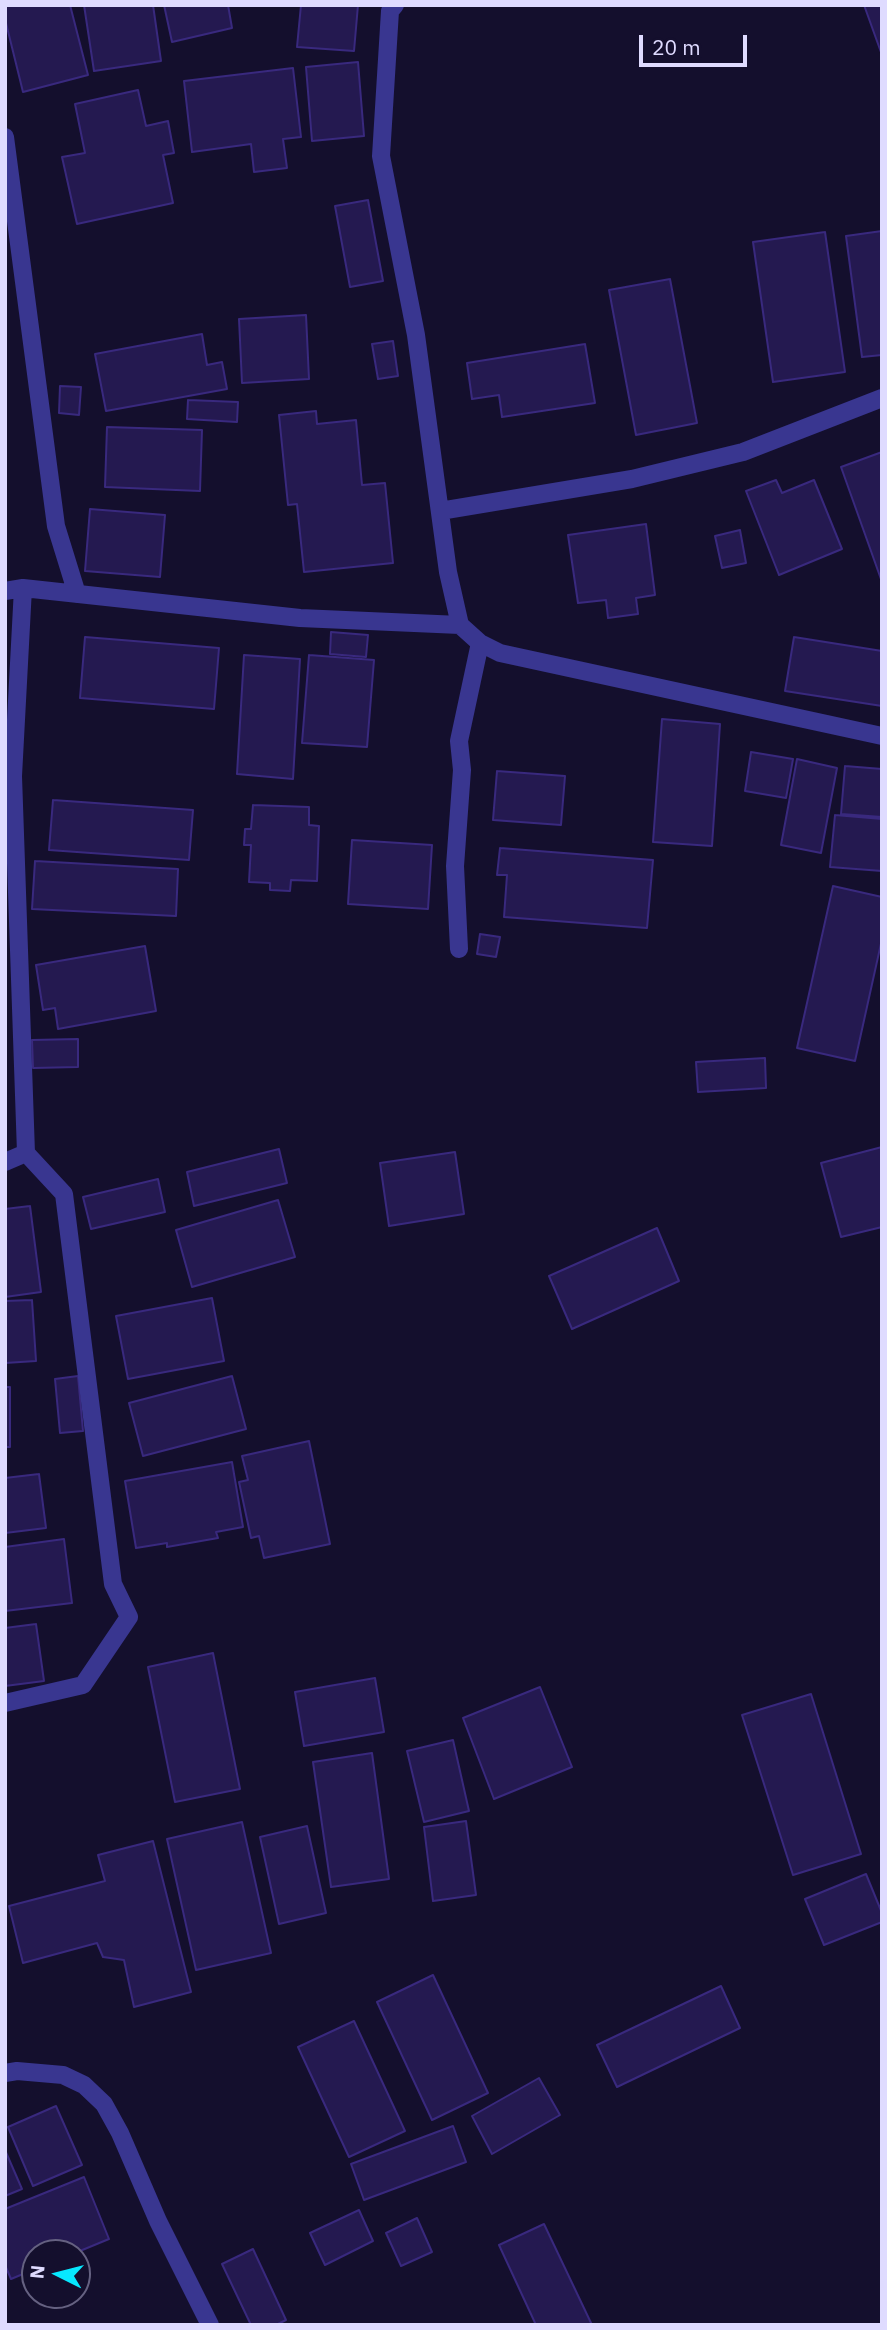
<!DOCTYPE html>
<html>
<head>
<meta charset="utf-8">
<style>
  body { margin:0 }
  #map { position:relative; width:887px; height:2330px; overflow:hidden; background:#140f2d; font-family:"IBM Plex Sans",sans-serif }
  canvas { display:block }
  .frame { position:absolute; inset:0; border:7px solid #dfdbff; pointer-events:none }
  .north { position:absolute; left:21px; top:2239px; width:70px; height:70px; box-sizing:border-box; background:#140f2d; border:2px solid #656181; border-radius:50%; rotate:276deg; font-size:19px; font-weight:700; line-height:28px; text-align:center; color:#dfdbff }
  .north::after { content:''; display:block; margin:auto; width:24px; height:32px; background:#07e8ff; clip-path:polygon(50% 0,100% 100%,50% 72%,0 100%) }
  .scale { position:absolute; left:639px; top:35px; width:108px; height:32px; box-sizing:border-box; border:4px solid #dfdbff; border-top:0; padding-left:9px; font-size:21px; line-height:24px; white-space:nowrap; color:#dfdbff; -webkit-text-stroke:5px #140f2d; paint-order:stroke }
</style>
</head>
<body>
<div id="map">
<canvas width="887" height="2330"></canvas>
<div class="frame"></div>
<div class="north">N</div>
<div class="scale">20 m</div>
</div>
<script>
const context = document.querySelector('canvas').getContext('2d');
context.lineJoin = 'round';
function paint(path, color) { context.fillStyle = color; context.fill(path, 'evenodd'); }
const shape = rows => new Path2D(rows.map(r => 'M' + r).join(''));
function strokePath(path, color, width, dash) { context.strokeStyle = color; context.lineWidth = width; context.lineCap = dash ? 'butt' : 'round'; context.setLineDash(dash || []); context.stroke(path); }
const building = shape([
  [5,5,70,5,88,75,23,92,5,19,5,5],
  [84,5,153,5,161,61,94,71,84,5],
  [164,5,228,5,232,28,172,42,164,5],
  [301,5,358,5,354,51,297,47,301,5],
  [864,5,882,5,882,55,864,5],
  [358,62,364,136,312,141,306,67,358,62],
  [293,68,301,137,283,139,287,168,254,172,251,144,192,152,184,81,293,68],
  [138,90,146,126,168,121,174,153,163,155,173,203,77,224,62,157,85,153,75,104,138,90],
  [368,200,383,281,350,287,335,206,368,200],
  [882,231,882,355,862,357,846,236,882,231],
  [825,232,845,372,773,382,753,242,825,232],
  [670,279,697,423,636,435,609,290,670,279],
  [306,315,309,379,242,383,239,319,306,315],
  [202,334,207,365,222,362,227,389,106,411,95,354,202,334],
  [393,341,398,376,378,379,372,344,393,341],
  [585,344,595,403,502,417,499,395,472,399,467,363,585,344],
  [60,386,81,387,79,415,59,413,60,386],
  [188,400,238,402,237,422,187,419,188,400],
  [316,411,317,424,356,420,362,485,385,483,393,563,304,572,297,504,288,505,279,415,316,411],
  [107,427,202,430,200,491,105,487,107,427],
  [882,452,882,582,841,467,882,452],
  [776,480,782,493,814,480,842,549,779,575,746,491,776,480],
  [90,509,165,515,160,577,85,571,90,509],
  [646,524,655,595,636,598,638,614,608,618,606,600,578,603,568,535,646,524],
  [740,530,746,563,722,568,715,536,740,530],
  [331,632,368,635,366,657,330,654,331,632],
  [85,637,219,648,214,709,80,698,85,637],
  [794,637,882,651,882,706,785,691,794,637],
  [244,655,300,659,293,779,237,774,244,655],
  [309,655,374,660,367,747,302,743,309,655],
  [662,719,720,724,712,846,653,842,662,719],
  [751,752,793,759,786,798,745,791,751,752],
  [797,759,837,768,821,853,781,845,797,759],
  [845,766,882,769,882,817,841,814,845,766],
  [497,771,565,776,561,825,493,820,497,771],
  [53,800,193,810,189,860,49,850,53,800],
  [253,805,309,807,309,825,319,826,317,881,291,880,290,891,270,890,270,883,249,882,251,845,244,845,245,829,251,829,253,805],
  [835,815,882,819,882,871,830,867,835,815],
  [352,840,432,845,428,909,348,904,352,840],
  [500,848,653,860,647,928,504,917,507,875,497,875,500,848],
  [35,861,178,869,176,916,32,909,35,861],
  [833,886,882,897,882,939,855,1061,797,1048,833,886],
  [480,934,500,937,496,957,477,954,480,934],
  [145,946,156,1011,58,1029,55,1008,43,1010,36,965,145,946],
  [78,1039,78,1067,33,1068,32,1040,78,1039],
  [765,1058,766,1088,698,1092,696,1062,765,1058],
  [882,1147,882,1227,841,1237,821,1163,882,1147],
  [279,1149,287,1183,194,1206,187,1172,279,1149],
  [455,1152,464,1214,389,1226,380,1163,455,1152],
  [158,1179,165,1212,91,1229,83,1197,158,1179],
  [278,1200,295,1257,192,1287,176,1230,278,1200],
  [30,1206,41,1292,5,1297,5,1209,30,1206],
  [657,1228,679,1281,572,1329,549,1276,657,1228],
  [212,1298,224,1361,128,1379,116,1316,212,1298],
  [32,1300,36,1361,5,1363,5,1301,32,1300],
  [78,1376,83,1431,60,1433,55,1379,78,1376],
  [232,1376,246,1429,143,1456,129,1403,232,1376],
  [5,1387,10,1387,10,1447,5,1447,5,1387],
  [309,1441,330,1544,264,1558,259,1536,251,1538,239,1482,248,1480,242,1456,309,1441],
  [232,1462,243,1527,216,1532,218,1538,167,1547,167,1543,136,1548,125,1481,232,1462],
  [39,1474,46,1528,5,1533,5,1478,39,1474],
  [64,1539,72,1603,5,1611,5,1547,64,1539],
  [36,1624,44,1681,5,1686,5,1628,36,1624],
  [213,1653,240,1789,175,1802,148,1667,213,1653],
  [375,1678,384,1732,304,1746,295,1692,375,1678],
  [540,1687,572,1767,494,1799,463,1718,540,1687],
  [811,1694,861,1854,793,1875,742,1715,811,1694],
  [453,1740,469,1811,424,1822,407,1751,453,1740],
  [372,1753,389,1879,331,1887,313,1762,372,1753],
  [466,1821,476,1895,433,1901,424,1827,466,1821],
  [242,1822,271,1953,196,1970,167,1839,242,1822],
  [307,1826,326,1913,279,1924,260,1837,307,1826],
  [153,1841,191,1992,134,2007,124,1960,103,1957,97,1943,23,1963,9,1906,105,1881,98,1855,153,1841],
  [866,1874,882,1913,882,1922,824,1945,805,1899,866,1874],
  [433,1975,488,2093,432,2120,377,2002,433,1975],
  [721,1986,740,2028,617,2087,597,2045,721,1986],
  [354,2021,405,2131,349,2157,298,2047,354,2021],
  [539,2078,560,2115,492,2154,472,2116,539,2078],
  [56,2106,82,2165,33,2186,8,2127,56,2106],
  [453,2126,466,2162,364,2200,351,2164,453,2126],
  [5,2150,22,2189,5,2196,5,2150],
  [84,2177,109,2239,75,2253,35,2253,35,2269,11,2279,5,2265,5,2209,84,2177],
  [359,2210,373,2241,325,2265,310,2233,359,2210],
  [417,2218,432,2252,401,2266,386,2233,417,2218],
  [544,2224,592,2325,536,2325,499,2245,544,2224],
  [253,2249,286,2320,276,2325,251,2325,222,2264,253,2249]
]);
paint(building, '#241950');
strokePath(building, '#39297e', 2);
strokePath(shape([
  [5,137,56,526,77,594],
  [440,511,632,479,743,452,882,398],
  [5,591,23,588,300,618,460,625,448,572,416,335,381,156,390,11,395,5],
  [460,625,480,643,500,653,882,736],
  [459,949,455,866,462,770,459,741,480,643],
  [5,1162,26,1153],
  [5,1703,83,1685,129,1617,113,1584,64,1194,26,1153,13,776,23,588],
  [5,2073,17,2071,63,2075,84,2085,104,2104,120,2133,158,2221,210,2325]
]), '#393690', 18);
</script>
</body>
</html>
